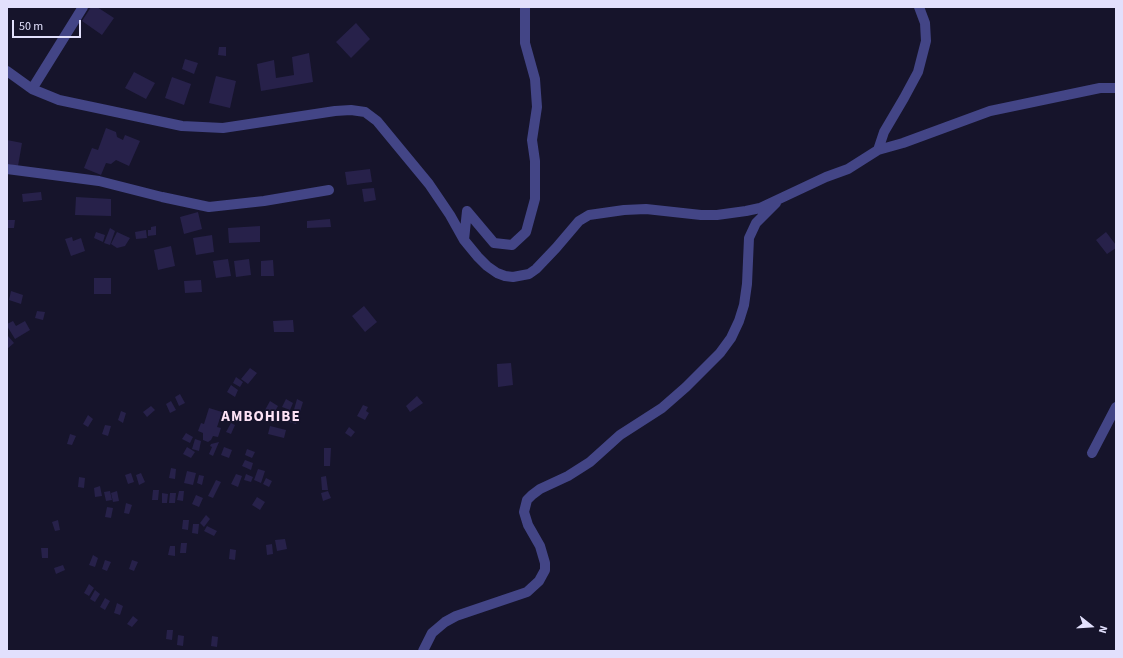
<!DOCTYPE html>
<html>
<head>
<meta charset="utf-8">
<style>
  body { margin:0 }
  #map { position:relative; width:1123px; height:658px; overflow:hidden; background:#16142b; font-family:"Source Sans 3",sans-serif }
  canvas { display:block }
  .frame { position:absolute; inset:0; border:8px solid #e2e0fc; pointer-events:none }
  .north { position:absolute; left:1071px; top:606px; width:40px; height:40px; -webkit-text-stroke:3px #16142b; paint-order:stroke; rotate:107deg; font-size:11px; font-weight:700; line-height:16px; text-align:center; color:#e2e0fc }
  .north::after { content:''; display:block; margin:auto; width:14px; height:18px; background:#e2e0fc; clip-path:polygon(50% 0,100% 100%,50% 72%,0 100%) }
  .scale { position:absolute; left:12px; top:20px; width:69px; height:18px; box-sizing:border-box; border:2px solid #e2e0fc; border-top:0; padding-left:5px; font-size:12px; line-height:14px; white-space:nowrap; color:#e2e0fc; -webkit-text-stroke:3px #16142b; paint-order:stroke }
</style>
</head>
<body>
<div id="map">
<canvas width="1123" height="658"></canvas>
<div class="frame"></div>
<div class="north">N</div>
<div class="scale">50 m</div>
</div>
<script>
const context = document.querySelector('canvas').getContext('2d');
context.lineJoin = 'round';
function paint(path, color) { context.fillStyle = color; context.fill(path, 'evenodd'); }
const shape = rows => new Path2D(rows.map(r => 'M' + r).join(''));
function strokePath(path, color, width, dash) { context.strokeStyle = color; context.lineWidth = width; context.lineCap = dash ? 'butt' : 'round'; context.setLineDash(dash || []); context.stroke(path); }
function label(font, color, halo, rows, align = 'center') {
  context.font = font + ' "Source Sans 3",sans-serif'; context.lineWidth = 3.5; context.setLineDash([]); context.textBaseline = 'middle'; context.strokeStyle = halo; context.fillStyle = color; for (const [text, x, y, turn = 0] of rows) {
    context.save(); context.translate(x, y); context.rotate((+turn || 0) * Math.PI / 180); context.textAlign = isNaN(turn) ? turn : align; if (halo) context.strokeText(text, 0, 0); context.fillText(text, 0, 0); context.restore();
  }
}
paint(shape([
  [91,7,97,7,114,18,102,35,82,21],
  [356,23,370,39,351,58,336,42],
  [219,47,226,47,226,56,218,55],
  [309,53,313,82,261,91,257,64,274,60,276,78,294,75,292,57],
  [185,59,198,63,194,74,182,69],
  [134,72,155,83,146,99,125,88],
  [216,76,236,81,230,108,209,103],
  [172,77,191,84,184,105,165,98],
  [106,128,116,132,117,137,123,140,125,135,140,141,129,166,116,160,111,164,106,163,101,175,84,168,92,148,98,150],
  [7,140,22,143,18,166,7,164],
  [370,169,372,182,347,185,345,172],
  [374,188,376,200,364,202,362,189],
  [41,192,42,200,23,202,22,194],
  [76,197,111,199,111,216,75,215],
  [198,212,202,229,184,234,180,217],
  [330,219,331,227,307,228,307,221],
  [7,220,15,220,14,228,7,228],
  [156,226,156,235,148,236,148,230,151,230,151,227],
  [260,226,260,242,229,243,228,228],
  [110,228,115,231,110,245,104,243],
  [146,230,147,238,136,239,135,232],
  [96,232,105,235,103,242,94,238],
  [117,232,130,238,125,246,117,248,111,244],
  [1106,232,1116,245,1116,248,1107,254,1096,240],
  [212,235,214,252,196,255,193,238],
  [72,237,73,241,81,238,85,251,71,256,65,239],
  [171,246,175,266,158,270,154,250],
  [228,259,231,276,216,278,213,261],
  [249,259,251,275,236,277,234,261],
  [273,260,274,276,261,276,261,261],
  [94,278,111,278,111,294,94,294],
  [201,280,202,292,185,293,184,281],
  [11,291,23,295,21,304,9,300],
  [364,306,377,322,365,332,352,316],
  [37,311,45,312,43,320,35,318],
  [293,320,294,332,274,332,273,321],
  [13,321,16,326,25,321,30,330,15,339,7,326,7,324],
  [8,336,14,343,7,349,7,337],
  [511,363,513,385,498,387,497,364],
  [250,368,257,373,248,384,241,379],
  [236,377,243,382,240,387,233,383],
  [231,385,238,390,235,397,227,392],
  [180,394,185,403,179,406,175,397],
  [417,396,423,403,410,412,406,406],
  [286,399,293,403,290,410,282,407],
  [297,399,303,402,299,415,293,413],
  [171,401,176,410,170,413,166,404],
  [270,401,278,406,273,415,265,410],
  [363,405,368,407,366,411,369,413,365,420,357,416],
  [151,406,155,410,147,417,143,412],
  [209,408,222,412,217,427,221,428,218,437,213,436,211,440,208,442,203,440,203,433,198,431,201,423,204,424],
  [121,411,126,413,123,423,118,420],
  [278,411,298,416,296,424,276,418],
  [88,415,93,419,88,427,83,424],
  [231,423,235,425,231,434,226,432],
  [105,425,111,426,108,436,102,434],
  [270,426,286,430,284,438,268,434],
  [349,427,355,432,351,437,345,433],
  [186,433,193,437,190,443,182,439],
  [70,434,76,436,72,445,67,444],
  [195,439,201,441,199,451,192,449],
  [219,442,213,456,209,454,212,447,210,446,211,444],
  [187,447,195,452,191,458,183,454],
  [224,447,232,450,229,458,221,455],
  [324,448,331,448,330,466,324,466],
  [247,449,255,452,252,458,245,455],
  [245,460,253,463,251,470,242,466],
  [171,468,176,469,175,479,169,478],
  [258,469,265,471,261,483,254,480],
  [187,471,196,473,193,485,184,483],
  [131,473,134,482,128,484,125,475],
  [141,473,145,482,139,485,136,475],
  [236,474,242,476,238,487,231,484],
  [246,474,253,477,251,482,244,480],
  [199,475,204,476,202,485,197,483],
  [326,476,328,490,322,490,321,477],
  [79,477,85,478,84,488,78,487],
  [266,478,272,481,269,487,263,484],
  [216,480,221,482,213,498,208,496],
  [100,486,102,496,95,497,94,488],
  [153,490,159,490,158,500,152,500],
  [110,491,112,500,106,501,104,492],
  [117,491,119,501,113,502,111,493],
  [179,491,184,491,183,501,177,500],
  [328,491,331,498,323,501,321,493],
  [162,493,168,494,167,503,162,503],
  [170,493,176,493,175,503,169,503],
  [196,495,203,498,199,507,192,504],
  [257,497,265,502,260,510,252,505],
  [126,503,132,505,129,514,124,513],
  [107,507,113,508,111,518,105,517],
  [206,515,210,519,204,527,200,523],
  [58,520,60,530,55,531,52,522],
  [183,520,189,520,188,530,182,529],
  [193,524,199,524,198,534,192,533],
  [207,526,217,531,214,536,204,531],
  [285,539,287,549,277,551,275,540],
  [181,543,187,543,186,553,180,553],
  [272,544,273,554,267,555,266,545],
  [170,546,175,546,175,556,168,555],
  [41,548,48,548,48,558,42,558],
  [230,549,236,550,235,560,229,559],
  [93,555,98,558,95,567,89,565],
  [105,560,111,562,107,571,102,569],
  [132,560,138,562,134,571,129,569],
  [63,565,65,570,56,574,54,568],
  [89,584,94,588,89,596,84,593],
  [95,590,100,594,95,602,90,599],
  [105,598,110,601,105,610,100,607],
  [117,603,123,606,120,615,114,613],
  [133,616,138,620,132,627,127,624],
  [167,630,173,630,172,640,166,639],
  [178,635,184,636,183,646,177,645],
  [212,636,218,637,217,647,211,646]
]), '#27214a');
strokePath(shape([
  [7,71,32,89,59,100,182,126,223,128,335,111,351,110,365,112,377,121,429,184,450,215,464,240,478,257,487,266,497,273,505,276,513,277,529,274,536,269,556,248,579,221,589,215,624,210,646,209,701,215,717,215,746,211,760,208,826,177,848,169,878,150,903,143,990,111,1100,88,1116,88],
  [32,89,83,7],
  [878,150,884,132,904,98,918,72,926,41,925,23,919,7],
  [7,169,99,181,162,197,209,207,264,201,329,190],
  [464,240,467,211,494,243,512,245,526,232,535,199,535,161,532,140,537,107,535,79,525,43,525,7],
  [1092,453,1116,407],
  [423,651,432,633,445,622,456,616,527,592,539,581,545,570,545,563,540,546,528,525,524,512,527,500,532,495,540,489,568,476,590,462,620,435,662,408,686,387,720,353,731,338,739,321,744,305,747,284,749,238,756,223,776,203]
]), '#434586', 10);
context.letterSpacing = '1px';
label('bold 15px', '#fde2f5', '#16142b', [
  ["AMBOHIBE",261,418]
]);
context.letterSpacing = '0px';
</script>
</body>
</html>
